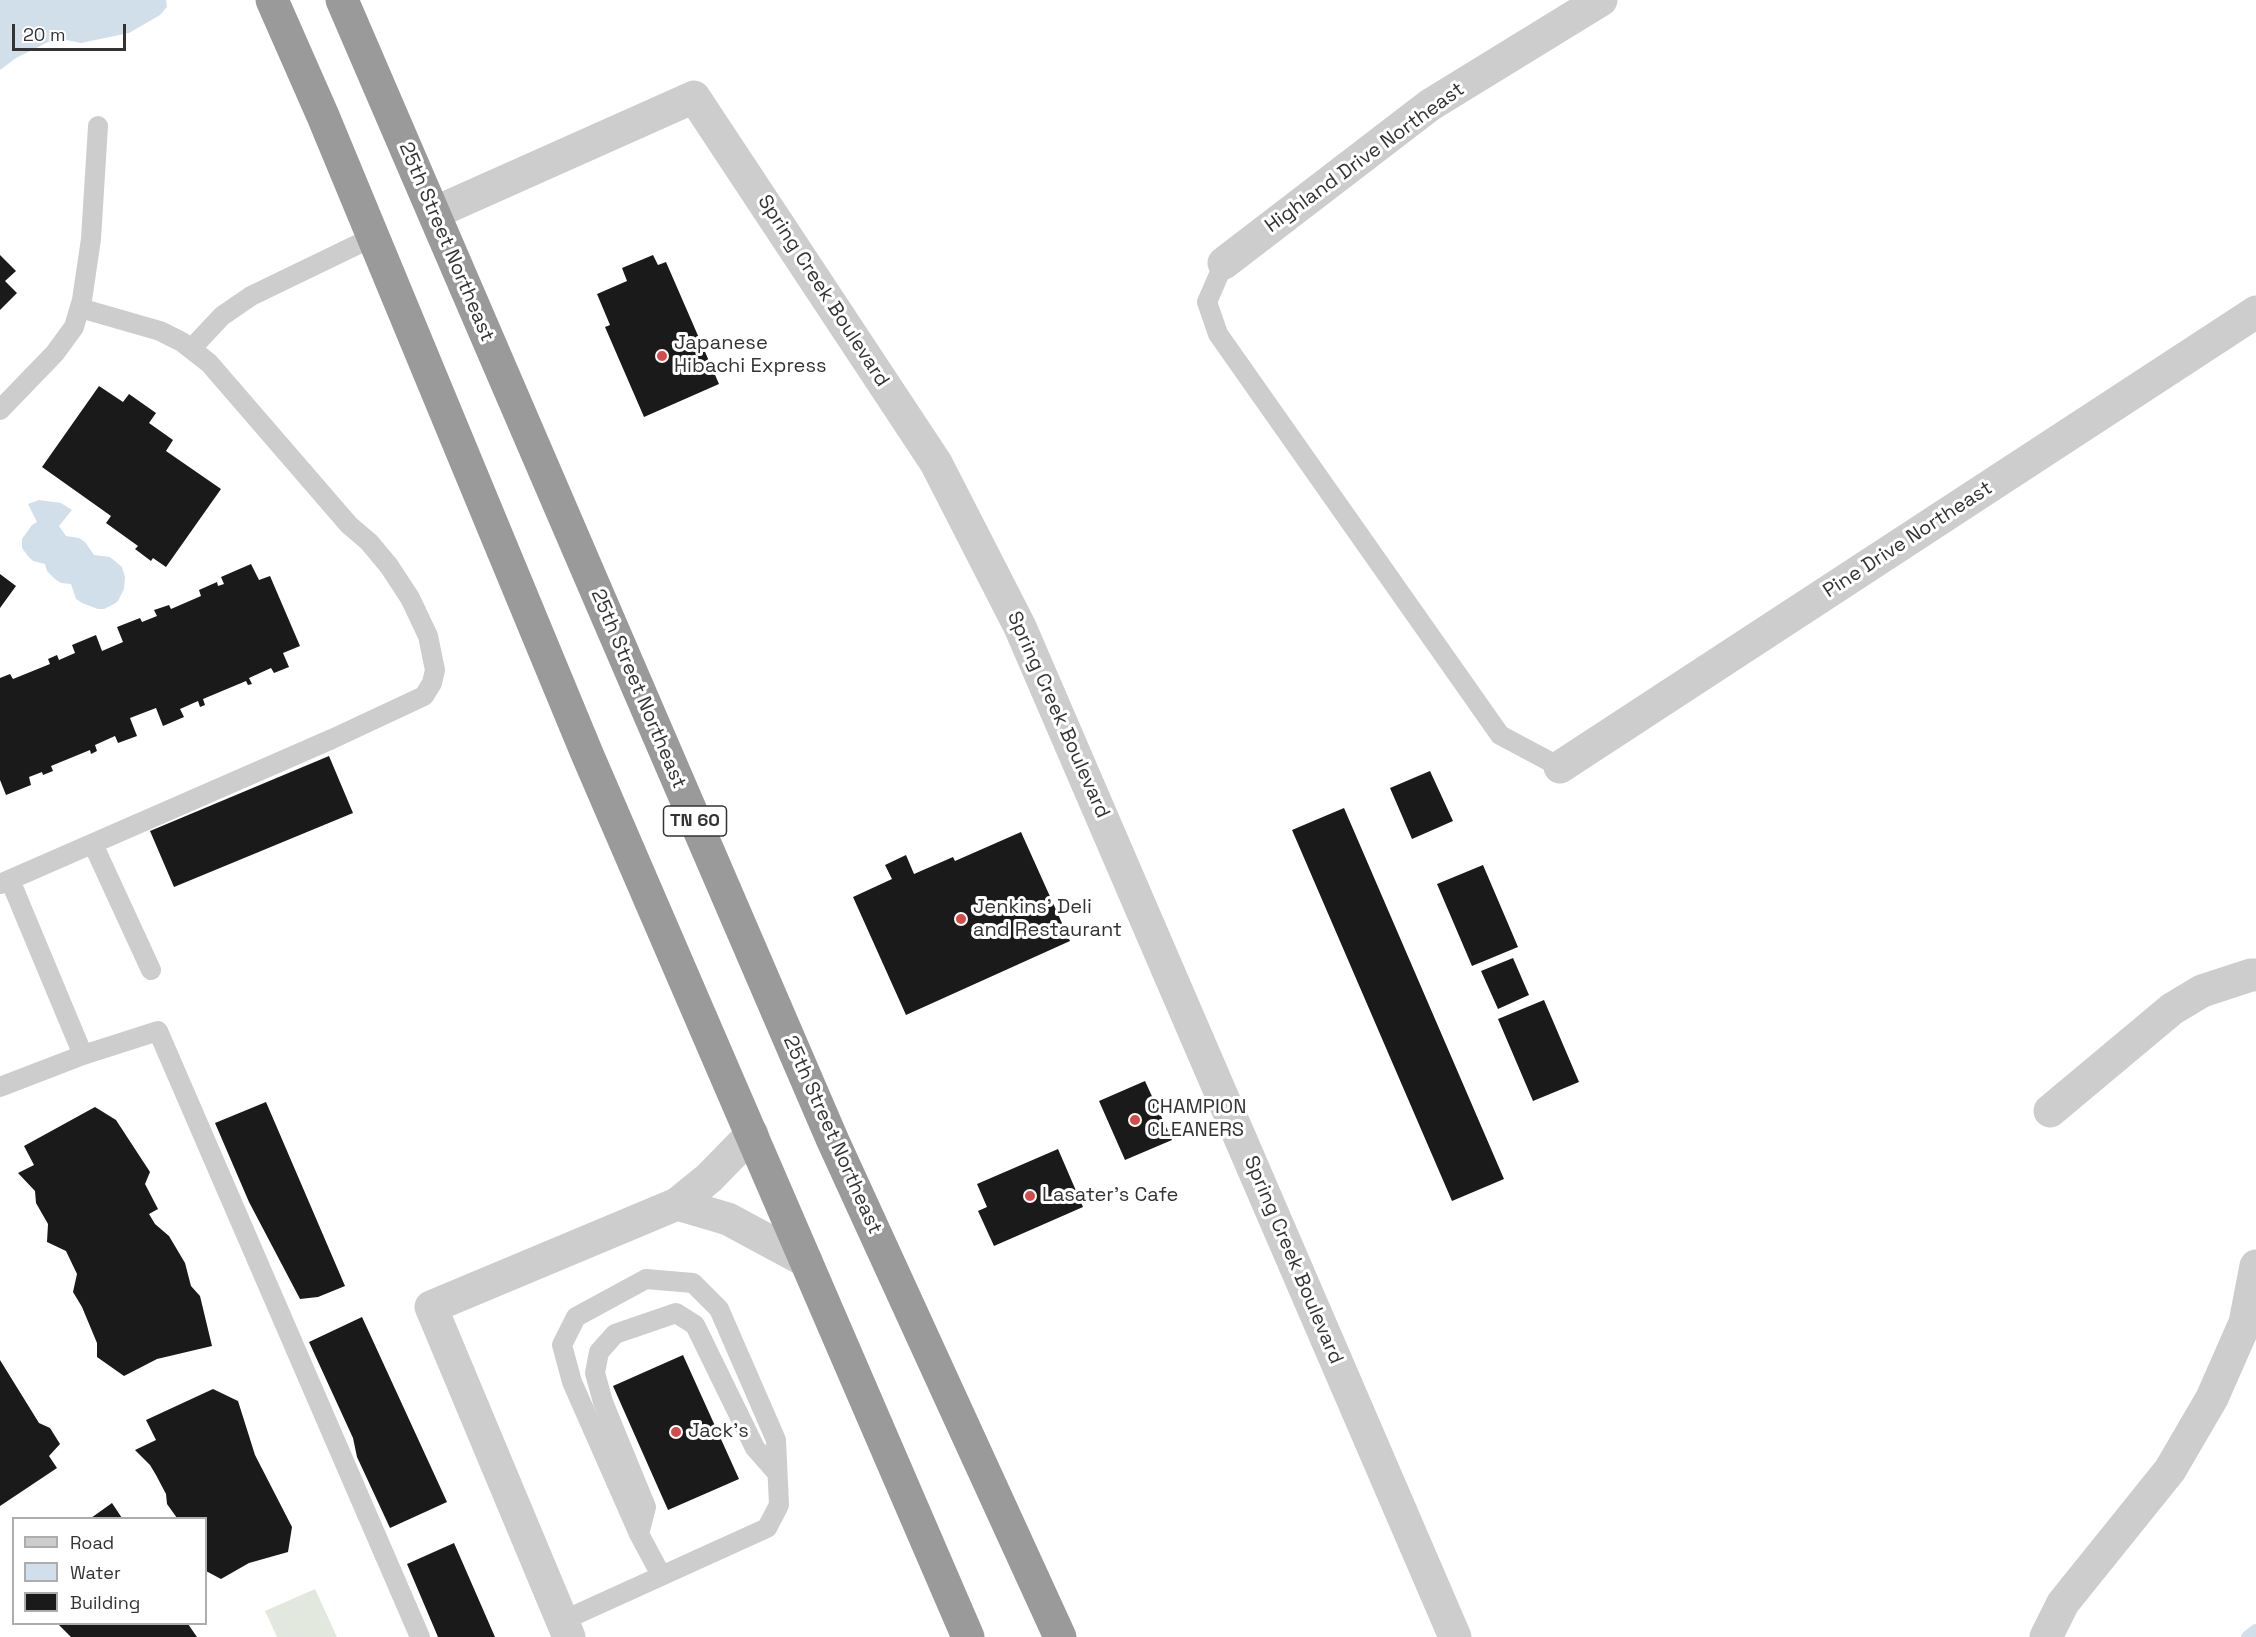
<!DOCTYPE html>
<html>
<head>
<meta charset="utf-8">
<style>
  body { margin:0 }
  #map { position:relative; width:2256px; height:1637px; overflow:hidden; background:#fff; font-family:"Space Grotesk",sans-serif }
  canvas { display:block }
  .legend { position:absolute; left:12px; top:1517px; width:195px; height:108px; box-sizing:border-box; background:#fff; border:2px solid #adadad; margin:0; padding:8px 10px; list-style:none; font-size:18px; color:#333 }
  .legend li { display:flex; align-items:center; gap:12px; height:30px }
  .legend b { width:30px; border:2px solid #adadad }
  .scale { position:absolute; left:12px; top:24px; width:114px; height:27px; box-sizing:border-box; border:3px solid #333; border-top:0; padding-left:8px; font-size:18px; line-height:21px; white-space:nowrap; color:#333; -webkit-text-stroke:4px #fff; paint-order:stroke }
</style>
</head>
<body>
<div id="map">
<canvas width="2256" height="1637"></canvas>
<ul class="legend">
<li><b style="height:8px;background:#cdcdcd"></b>Road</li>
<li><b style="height:16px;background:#d1dfeb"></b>Water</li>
<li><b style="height:16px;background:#1a1a1a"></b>Building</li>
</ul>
<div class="scale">20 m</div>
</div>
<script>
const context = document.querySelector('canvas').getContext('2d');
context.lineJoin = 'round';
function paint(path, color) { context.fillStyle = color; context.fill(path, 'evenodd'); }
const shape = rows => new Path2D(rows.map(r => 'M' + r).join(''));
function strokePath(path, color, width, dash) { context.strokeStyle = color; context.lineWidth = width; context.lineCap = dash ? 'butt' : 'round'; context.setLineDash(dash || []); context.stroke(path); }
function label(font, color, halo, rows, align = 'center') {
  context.font = font + ' "Space Grotesk",sans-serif'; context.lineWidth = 6; context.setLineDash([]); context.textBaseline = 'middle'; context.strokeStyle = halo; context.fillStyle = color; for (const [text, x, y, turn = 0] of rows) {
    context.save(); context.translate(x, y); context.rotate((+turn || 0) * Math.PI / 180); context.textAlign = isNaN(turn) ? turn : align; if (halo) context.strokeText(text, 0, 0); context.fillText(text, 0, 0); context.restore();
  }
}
paint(shape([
  [315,1589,337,1637,277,1637,265,1611]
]), '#e2e8dd');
paint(shape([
  [0,0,166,0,167,7,160,15,129,33,81,43,56,38,16,58,0,70],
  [39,500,61,503,72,510,59,526,66,536,79,538,85,542,94,555,110,557,122,567,125,577,124,589,118,601,114,604,104,609,98,609,82,603,76,599,71,584,61,583,55,579,47,571,45,564,33,561,27,555,22,548,22,539,32,525,37,522,28,504]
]), '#d1dfeb');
strokePath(shape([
  [2247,1637,2256,1630]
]), '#d1dfeb', 12);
paint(shape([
  [0,255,16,271,5,281,17,293,0,310],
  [653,255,658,265,666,262,719,384,644,417,605,327,610,325,597,294,627,281,622,268],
  [99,386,123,402,129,394,156,413,149,423,173,440,166,451,221,489,166,567,153,558,151,561,135,549,138,546,106,523,111,516,42,467],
  [251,564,259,580,270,576,300,646,283,653,289,667,274,673,271,668,249,678,252,684,248,685,246,681,203,699,205,705,200,707,198,701,180,709,184,717,163,726,156,708,130,718,137,736,118,743,115,736,95,745,97,751,91,754,90,750,51,766,53,771,43,775,42,772,29,777,31,785,6,795,0,780,0,678,10,674,13,679,50,664,48,659,57,655,59,660,75,653,72,645,96,635,102,651,123,642,117,627,140,618,142,622,157,616,154,610,169,605,171,609,201,596,199,590,217,582,218,586,224,584,221,577],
  [0,574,16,586,0,608],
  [329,756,353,813,174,887,150,831],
  [1430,771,1453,821,1412,839,1390,788],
  [1344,808,1504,1179,1452,1201,1292,830],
  [1021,832,1070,941,906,1015,853,897,892,879,885,865,906,855,914,874,953,857,955,861],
  [1483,865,1518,947,1472,966,1437,884],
  [1513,958,1529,995,1498,1009,1481,971],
  [1544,1000,1579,1082,1533,1101,1498,1019],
  [1145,1081,1172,1140,1125,1160,1099,1101],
  [266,1102,345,1286,318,1297,300,1299,249,1202,215,1123],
  [95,1107,116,1120,150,1172,145,1184,158,1209,149,1214,155,1224,169,1236,185,1263,191,1286,200,1296,212,1346,157,1359,124,1376,97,1357,97,1343,82,1307,73,1292,77,1274,66,1251,47,1242,48,1224,36,1203,35,1191,18,1173,34,1165,24,1146],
  [1058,1149,1083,1207,994,1246,978,1211,987,1207,977,1184],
  [362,1317,447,1502,390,1528,357,1457,353,1438,309,1342],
  [683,1355,739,1479,668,1510,613,1386],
  [0,1360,39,1423,50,1428,60,1444,49,1456,57,1468,0,1506],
  [213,1389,238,1401,255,1455,292,1527,288,1552,249,1563,221,1579,206,1571,206,1518,177,1518,167,1504,166,1494,156,1475,150,1465,135,1450,156,1440,146,1420],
  [112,1503,122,1518,91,1518],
  [454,1543,495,1637,438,1637,407,1564],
  [58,1624,188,1624,197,1637,71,1637]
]), '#1a1a1a');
strokePath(shape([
  [1224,263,1207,302,1218,334,1500,735,1560,767],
  [191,349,222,316,251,296,371,238],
  [0,410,55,353,74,327,82,300,91,239,98,126],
  [93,844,151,970],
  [10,880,83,1055],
  [0,884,332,739,424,696,432,683,435,670,428,636,410,598,389,566,369,542,349,525,209,363,182,342,160,331,80,308],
  [0,1087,83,1055,158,1031,420,1637],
  [639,1534,646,1507,603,1402,595,1373,599,1352,615,1334,676,1313,695,1325,755,1448,777,1473],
  [562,1621,767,1528,779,1505,776,1440,719,1309,693,1283,646,1279,576,1317,562,1345,572,1382,639,1534,661,1575]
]), '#cdcdcd', 20);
strokePath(shape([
  [434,213,694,97,936,463,1020,627,1455,1637],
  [1224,263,1430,105,1601,0],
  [1560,767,2256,312],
  [2050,1111,2172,1009,2202,991,2251,975,2256,975],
  [677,1204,728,1219,806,1261],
  [569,1637,431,1307,677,1204,709,1178,752,1134],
  [2046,1637,2063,1603,2170,1470,2212,1398,2245,1323,2256,1266]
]), '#cdcdcd', 33);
strokePath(shape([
  [272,0,323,116,588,756,968,1637],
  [342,0,833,1141,1060,1637]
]), '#9a9a9a', 33);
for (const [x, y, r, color] of [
  [662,356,6,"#d54b49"],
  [961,919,6,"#d54b49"],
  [1135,1120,6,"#d54b49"],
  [1030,1196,6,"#d54b49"],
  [676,1432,6,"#d54b49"]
]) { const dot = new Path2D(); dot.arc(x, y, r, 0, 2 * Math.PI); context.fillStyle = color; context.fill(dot); strokePath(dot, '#fff', 2); }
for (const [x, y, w] of [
  [695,821,63]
]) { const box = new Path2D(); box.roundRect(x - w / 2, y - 15, w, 30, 4.5); context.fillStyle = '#fff'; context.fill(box); strokePath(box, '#333', 1.5); }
label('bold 18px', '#333', null, [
  ["TN 60",695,821]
]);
label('20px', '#333', '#fff', [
  ["Highland Drive Northeast",1365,158,-36],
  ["25th Street Northeast",446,242,67],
  ["Spring Creek Boulevard",823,291,57],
  ["Pine Drive Northeast",1908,540,-33],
  ["25th Street Northeast",638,689,67],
  ["Spring Creek Boulevard",1058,715,66],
  ["25th Street Northeast",832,1135,66],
  ["Spring Creek Boulevard",1293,1260,67]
]);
label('20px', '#333', '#fff', [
  ["Japanese",674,344],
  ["Hibachi Express",674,367],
  ["Jenkins' Deli",973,908],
  ["and Restaurant",973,931],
  ["CHAMPION",1147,1108],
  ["CLEANERS",1147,1131],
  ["Lasater's Cafe",1042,1196],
  ["Jack's",688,1432]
], 'left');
</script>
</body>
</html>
